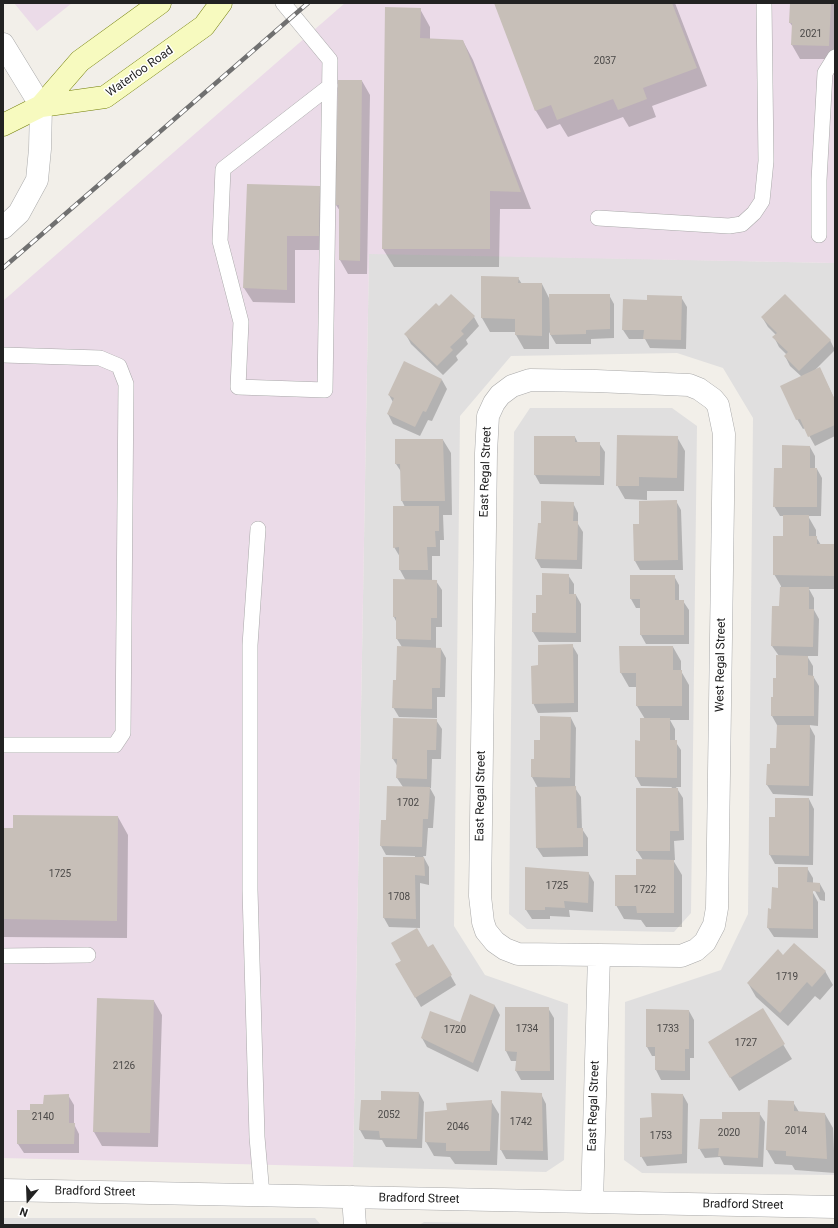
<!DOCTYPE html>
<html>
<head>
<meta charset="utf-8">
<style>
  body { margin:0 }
  #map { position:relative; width:838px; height:1228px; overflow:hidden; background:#f2efe9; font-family:Roboto,sans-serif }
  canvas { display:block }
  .frame { position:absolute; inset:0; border:4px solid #222; pointer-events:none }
  .north { position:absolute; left:8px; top:1180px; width:40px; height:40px; -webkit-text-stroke:3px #fff; paint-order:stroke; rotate:199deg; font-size:11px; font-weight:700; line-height:16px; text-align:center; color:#222 }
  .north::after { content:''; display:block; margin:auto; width:14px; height:18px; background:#222; clip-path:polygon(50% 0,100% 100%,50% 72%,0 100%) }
</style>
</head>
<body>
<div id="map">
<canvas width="838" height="1228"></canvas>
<div class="frame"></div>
<div class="north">N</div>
</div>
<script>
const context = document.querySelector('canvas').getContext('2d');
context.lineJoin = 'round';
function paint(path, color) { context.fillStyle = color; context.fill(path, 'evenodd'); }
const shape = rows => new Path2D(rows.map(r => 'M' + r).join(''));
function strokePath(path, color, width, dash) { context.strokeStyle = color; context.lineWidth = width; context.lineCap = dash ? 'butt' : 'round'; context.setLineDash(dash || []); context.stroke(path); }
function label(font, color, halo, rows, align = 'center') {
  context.font = font + ' Roboto,sans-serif'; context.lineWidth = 3; context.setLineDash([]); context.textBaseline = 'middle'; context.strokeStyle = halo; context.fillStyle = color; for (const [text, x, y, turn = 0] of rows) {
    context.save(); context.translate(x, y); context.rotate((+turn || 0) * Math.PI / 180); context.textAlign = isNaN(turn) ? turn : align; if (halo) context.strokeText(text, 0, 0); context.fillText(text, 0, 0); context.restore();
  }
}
paint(shape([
  [369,253,835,263,835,1175,642,1173,624,1160,625,1002,721,970,748,914,753,418,723,368,677,353,511,356,460,416,454,926,485,975,568,1004,564,1160,546,1172,353,1167],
  [530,408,672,408,697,426,691,913,674,932,527,929,509,914,514,432],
  [3,1218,315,1218,321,1225,3,1225],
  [424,1222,576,1225,419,1225]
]), '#e0dfdf');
paint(shape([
  [14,3,72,3,37,31],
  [345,3,835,3,835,263,369,254,353,1167,3,1158,3,301]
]), '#ebdbe8');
paint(shape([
  [495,3,675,3,707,86,652,106,656,117,629,127,623,117,568,137,560,124,547,129,536,111],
  [791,3,835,3,835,59,800,59,792,45,793,27,790,23],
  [420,9,430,27,430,40,463,41,473,60,531,209,500,209,499,267,394,267,383,249],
  [362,81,370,95,367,274,348,274,340,260,340,211,336,205],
  [320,187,328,201,327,250,295,250,295,303,253,302,244,288],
  [518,278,522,284,542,284,550,300,609,295,614,304,614,338,591,339,591,344,556,344,549,332,549,349,524,349,516,335,516,332,490,332,482,318],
  [681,297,687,307,686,349,650,348,645,339,629,339,623,330,648,301],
  [439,308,474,317,479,326,466,340,468,344,456,356,458,360,443,375,411,344,406,335],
  [762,317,830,340,835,350,814,371,820,369,835,400,835,436,815,446,805,428,803,429,797,419,802,377,790,366,785,356,787,355,779,347,774,337,776,335,768,327],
  [442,380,447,389,432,421,428,420,420,436,393,424,388,414,393,402,389,395],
  [575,437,578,443,599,443,605,452,604,485,540,484,535,475],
  [677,437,685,451,684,491,647,491,647,500,625,499,617,485],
  [443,440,451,453,452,515,443,515,444,540,440,540,440,556,432,556,432,581,436,581,442,590,442,627,436,627,436,648,441,649,446,658,445,697,437,697,437,718,399,717,393,707,402,647,397,639,397,623,394,617,406,581,400,570,400,557,394,547,405,507,402,501,402,473,396,464],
  [810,447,815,456,815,469,817,469,822,478,821,516,808,516,816,530,816,537,821,545,834,545,835,547,835,589,809,589,814,598,814,610,819,619,818,656,807,656,813,666,813,676,819,686,818,726,809,725,815,736,813,796,773,794,767,785,771,765,777,749,777,725,772,716,772,698,774,698,779,656,772,646,780,607,781,586,774,574,784,537,784,516,780,516,774,506,782,469],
  [676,501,681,510,683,570,640,570,635,561,640,525],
  [573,503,578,513,578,524,583,532,582,569,541,568,536,559,542,524],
  [568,575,574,584,574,595,576,595,581,604,581,642,539,642,533,632,533,614,537,614,543,596],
  [631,576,674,576,679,585,679,601,683,601,689,610,689,644,646,644,641,635,641,608,636,608,631,599],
  [572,645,578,655,578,712,538,713,533,703,539,666],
  [673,647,681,661,681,671,689,685,689,720,670,720,675,729,675,741,681,750,681,787,676,787,683,798,684,840,674,841,675,860,673,860,682,875,682,927,646,927,641,920,624,919,616,905,637,876,643,860,637,851,672,787,641,786,636,777,636,741,641,742,645,719,637,706,637,687,629,687,621,673],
  [571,718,576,728,575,788,581,797,582,829,588,838,588,856,543,857,537,848,538,788,532,777,535,760,541,741],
  [436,720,442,729,441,759,432,759,431,788,430,788,435,797,433,828,428,828,426,856,423,856,429,867,429,885,420,883,420,928,389,927,384,918,415,858,415,856,386,855,381,846,387,821,403,787,397,778,398,767,393,759],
  [809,799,814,809,813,865,775,864,770,855,776,818],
  [118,817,128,835,127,938,3,937,3,829,14,829],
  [807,868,813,878,813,883,820,884,825,893,825,901,820,900,815,891,812,891,818,902,818,938,774,937,768,928,772,910,779,889],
  [588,872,594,882,593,912,569,910,570,917,550,916,550,919,532,919,526,910],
  [433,945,456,985,421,1007,396,964],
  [783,956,825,971,833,985,820,1000,815,996,788,1026,756,997,748,983],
  [471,995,495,1006,500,1015,478,1072,427,1047,422,1038,461,1023],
  [154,1001,162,1015,158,1147,102,1146,94,1132],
  [506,1008,548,1008,554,1018,554,1080,521,1080,516,1071,517,1061,511,1061,506,1051],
  [762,1010,792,1059,739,1091,717,1056],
  [689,1011,694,1020,694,1058,690,1058,690,1080,661,1080,656,1070,656,1056,652,1056,647,1047],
  [419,1093,424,1102,422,1148,386,1147,382,1140,365,1139,360,1130,362,1101,382,1101],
  [541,1094,546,1104,548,1160,506,1159,501,1150],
  [68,1095,74,1105,74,1124,79,1134,79,1153,24,1153,18,1144,31,1111],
  [683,1095,688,1104,687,1163,647,1166,641,1156,653,1118],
  [491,1101,499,1114,497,1165,455,1164,450,1157,434,1156,426,1142,448,1111],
  [793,1102,799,1112,825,1114,833,1128,835,1173,795,1170,792,1165,775,1164,767,1150],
  [759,1113,765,1122,763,1167,724,1165,720,1157,705,1158,699,1148,723,1120]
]), '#0003');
paint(shape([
  [494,3,672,3,697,68,643,88,647,99,618,110,613,99,557,120,551,105,535,111],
  [790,3,831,3,829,46,791,45,792,23,789,23],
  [385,7,421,8,420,38,463,40,521,192,490,191,490,249,382,249],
  [338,80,362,80,360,261,339,260,339,205,335,205],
  [247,184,320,186,319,236,287,236,287,290,243,288],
  [481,276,519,277,518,283,542,283,542,336,515,335,515,319,481,318],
  [451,294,475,316,461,331,464,334,450,347,453,350,437,366,404,334,436,303,439,306],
  [549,294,610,294,610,329,586,330,586,334,550,335],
  [785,294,831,340,799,371,784,356,788,352,772,337,777,333,761,317],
  [647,295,682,296,681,340,643,339,644,330,622,330,623,299,647,300],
  [404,361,442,379,426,412,423,411,415,427,387,414,394,398,388,395],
  [820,367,835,400,835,425,808,437,800,419,796,420,780,386],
  [617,435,678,436,677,478,639,477,639,486,616,486],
  [534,436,575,436,575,442,600,442,600,476,534,475],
  [395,439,443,439,445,501,401,501,400,464,395,464],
  [782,445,810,446,810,468,817,468,817,507,773,507,774,468,782,468],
  [677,500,678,560,634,561,633,524,639,524,639,501],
  [541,501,574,502,573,521,578,521,577,560,535,559,538,523,541,523],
  [393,506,439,506,439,531,435,531,436,547,427,547,428,570,399,570,399,547,393,548],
  [783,515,809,515,809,536,817,536,817,544,835,544,834,576,773,575,773,536,783,536],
  [542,573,569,574,569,594,576,594,576,633,532,632,532,613,536,613,536,595,542,595],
  [630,575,675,575,675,600,684,600,684,635,640,635,640,599,630,599],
  [393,579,437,580,437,618,431,618,431,640,396,639,396,617,393,617],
  [780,587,809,587,809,609,814,609,813,647,771,646,772,606,779,606],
  [573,644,574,703,532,704,531,666,538,665,538,645],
  [397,646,441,648,440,688,432,688,432,709,392,708,393,680,396,680],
  [619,646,673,646,673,670,682,670,682,706,636,706,636,673,620,673],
  [776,655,808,656,808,675,814,676,814,716,771,716,771,697,773,697,773,678,776,678],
  [540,716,571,717,570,778,531,777,531,759,534,759,534,740,540,740],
  [393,718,437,719,436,750,427,750,427,779,396,778,397,759,392,759],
  [640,718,670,718,670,740,677,740,677,778,635,777,635,740,640,741],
  [777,725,810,725,809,786,766,785,767,764,770,764,770,748,776,748],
  [387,786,430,787,428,819,423,819,422,847,380,846,381,820,386,820],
  [576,786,577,828,583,828,583,847,536,848,535,787],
  [636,788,678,788,679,831,670,831,670,851,636,851],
  [775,798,809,798,809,856,769,855,769,817,775,817],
  [13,815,118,816,117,921,3,919,3,828,13,828],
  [383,857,424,857,425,876,415,875,416,919,383,918],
  [636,859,674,860,674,913,637,913,636,906,615,906,615,875,636,875],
  [525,867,589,872,588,903,564,901,565,908,545,907,545,910,525,910],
  [778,867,808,867,807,882,820,883,820,892,813,891,813,929,767,928,768,908,771,909,772,887,778,888],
  [417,928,428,947,433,944,452,975,415,998,395,964,401,961,391,943],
  [794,943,826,971,812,987,807,982,780,1013,747,983,778,949,783,955],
  [470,994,495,1005,473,1063,421,1038,430,1011,460,1022],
  [97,998,154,1000,150,1133,93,1132],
  [505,1007,549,1007,550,1071,515,1071,517,1052,505,1051],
  [763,1008,785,1044,730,1078,708,1042],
  [646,1009,689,1010,689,1049,685,1049,685,1071,655,1070,655,1047,646,1047],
  [381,1091,419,1092,417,1139,380,1138,379,1131,359,1130,361,1100,381,1100],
  [501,1091,542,1093,543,1151,500,1150],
  [651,1093,683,1094,682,1154,640,1157,640,1118,652,1117],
  [69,1094,69,1123,75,1123,74,1144,17,1144,17,1110,30,1110,30,1104,43,1104,44,1095],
  [492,1100,490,1151,446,1151,446,1143,425,1142,425,1112,447,1110,446,1103],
  [768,1100,794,1101,794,1111,825,1113,827,1159,786,1156,786,1151,766,1150],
  [722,1112,760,1112,758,1158,718,1156,719,1148,698,1149,700,1119,722,1119]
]), '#c7bfb8');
const service = shape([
  [283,3,330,60,325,390,238,387,241,322,220,241,223,169,330,86],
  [598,218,729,226,742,224,754,213,762,201,766,161,764,3],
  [819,235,819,180,825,73,835,57],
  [3,355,100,358,119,366,126,384,123,733,115,745,3,745],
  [258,529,250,645,250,890,257,1137,262,1195],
  [3,956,88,955]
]);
const minor = shape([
  [3,44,41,106],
  [530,380,596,381,689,385,699,389,713,399,718,405,724,434,717,908,714,925,705,942,696,950,681,956,518,954,505,949,495,942,486,931,483,922,480,896,486,453,488,416,494,403,500,395,512,386,530,380],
  [3,1190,835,1207],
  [353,1197,355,1225],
  [592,1202,599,955]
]);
const tertiary = shape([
  [3,228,19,213,37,180,40,149,41,106]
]);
const secondary = shape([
  [41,106,80,61,160,3],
  [3,125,41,106,105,97,204,26,221,3]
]);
strokePath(service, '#a9a9a9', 16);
strokePath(minor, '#a9a9a9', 23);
strokePath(tertiary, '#a9a9a9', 23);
strokePath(secondary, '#707d05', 23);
strokePath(service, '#fff', 15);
strokePath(minor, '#fff', 22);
strokePath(tertiary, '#fff', 22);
strokePath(secondary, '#f7fabf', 22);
const rail = shape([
  [3,268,308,3]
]);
strokePath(rail, '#707070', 4.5);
strokePath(rail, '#fff', 3, [9]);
label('10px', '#4b4948', null, [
  ["2021",811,34],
  ["2037",605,61],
  ["1702",408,803],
  ["1725",60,874],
  ["1725",557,886],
  ["1722",645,890],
  ["1708",399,897],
  ["1719",787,977],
  ["1734",527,1029],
  ["1733",668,1029],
  ["1720",455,1030],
  ["1727",746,1043],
  ["2126",124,1066],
  ["2052",389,1115],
  ["2140",43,1117],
  ["1742",521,1122],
  ["2046",458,1127],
  ["2014",796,1131],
  ["2020",729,1133],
  ["1753",661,1136]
]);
label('12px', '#222', '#fff', [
  ["Waterloo Road",140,72,-35],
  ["East Regal Street",486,472,-88],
  ["West Regal Street",721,665,-89],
  ["East Regal Street",481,796,-89],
  ["East Regal Street",594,1106,-88],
  ["Bradford Street",95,1192,1],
  ["Bradford Street",419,1199,1],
  ["Bradford Street",743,1205,1]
]);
</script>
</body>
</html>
